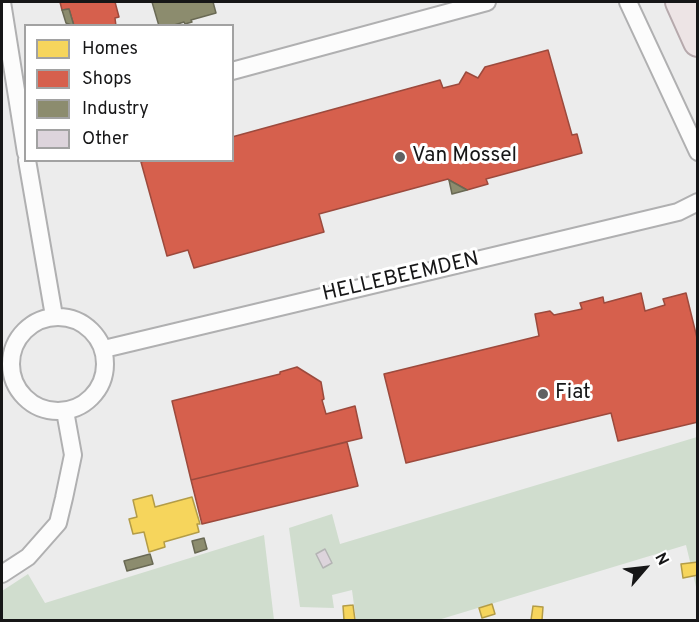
<!DOCTYPE html>
<html>
<head>
<meta charset="utf-8">
<style>
  body { margin:0 }
  #map { position:relative; width:699px; height:622px; overflow:hidden; background:#ececec; font-family:Overpass,sans-serif }
  canvas { display:block }
  .frame { position:absolute; inset:0; border:3px solid #161617; pointer-events:none }
  .legend { position:absolute; left:24px; top:24px; width:210px; height:138px; box-sizing:border-box; background:#fff; border:2px solid #a2a2a2; margin:0; padding:8px 10px; list-style:none; font-size:18px; color:#161617 }
  .legend li { display:flex; align-items:center; gap:12px; height:30px }
  .legend b { width:30px; border:2px solid #a2a2a2 }
  .north { position:absolute; left:615px; top:538px; width:60px; height:60px; -webkit-text-stroke:4px #fff; paint-order:stroke; rotate:62deg; font-size:16px; font-weight:700; line-height:24px; text-align:center; color:#161617 }
  .north::after { content:''; display:block; margin:auto; width:21px; height:27px; background:#161617; clip-path:polygon(50% 0,100% 100%,50% 72%,0 100%) }
</style>
</head>
<body>
<div id="map">
<canvas width="699" height="622"></canvas>
<div class="frame"></div>
<ul class="legend">
<li><b style="height:16px;background:#f6d55c"></b>Homes</li>
<li><b style="height:16px;background:#d6604d"></b>Shops</li>
<li><b style="height:16px;background:#8c8c6e"></b>Industry</li>
<li><b style="height:16px;background:#ddd4dc"></b>Other</li>
</ul>
<div class="north">N</div>
</div>
<script>
const context = document.querySelector('canvas').getContext('2d');
context.lineJoin = 'round';
function paint(path, color) { context.fillStyle = color; context.fill(path, 'evenodd'); }
const shape = rows => new Path2D(rows.map(r => 'M' + r).join(''));
function strokePath(path, color, width, dash) { context.strokeStyle = color; context.lineWidth = width; context.lineCap = dash ? 'butt' : 'round'; context.setLineDash(dash || []); context.stroke(path); }
function label(font, color, halo, rows, align = 'center') {
  context.font = font + ' Overpass,sans-serif'; context.lineWidth = 6; context.setLineDash([]); context.textBaseline = 'middle'; context.strokeStyle = halo; context.fillStyle = color; for (const [text, x, y, turn = 0] of rows) {
    context.save(); context.translate(x, y); context.rotate((+turn || 0) * Math.PI / 180); context.textAlign = isNaN(turn) ? turn : align; if (halo) context.strokeText(text, 0, 0); context.fillText(text, 0, 0); context.restore();
  }
}
paint(shape([
  [697,437,697,591,686,545,438,620,356,620,352,590,332,595,334,608,300,607,289,528,332,514,340,544],
  [264,535,274,620,2,620,2,591,28,574,45,603]
]), '#d0ddce');
const homes = shape([
  [152,495,155,507,192,497,200,524,197,524,199,532,164,542,165,547,149,552,144,532,133,534,129,519,137,517,133,500,152,495],
  [698,562,698,575,683,578,681,564,698,562],
  [492,604,495,614,482,618,479,608,492,604],
  [353,605,355,620,344,620,343,606,353,605],
  [533,606,543,607,542,620,531,620,533,606]
]);
paint(homes, '#f6d55c');
strokePath(homes, '#b39c47', 1.5);
const shops = shape([
  [60,2,115,2,119,17,115,18,116,26,74,26,69,9,62,10,60,2],
  [548,50,572,135,577,134,582,153,486,179,488,184,467,190,449,180,448,179,319,214,324,232,194,268,188,250,167,256,141,162,148,160,232,160,232,137,440,80,443,88,459,84,466,72,478,78,485,67,548,50],
  [641,293,645,311,665,305,663,299,686,293,698,342,698,422,618,441,611,413,406,463,384,374,539,336,535,314,550,311,554,315,582,309,580,303,603,297,604,303,641,293],
  [297,367,321,382,324,399,322,400,326,414,355,406,362,438,191,480,172,401,280,374,280,372,297,367],
  [347,442,358,486,202,524,191,480,347,442]
]);
paint(shops, '#d6604d');
strokePath(shops, '#9c4a3d', 1.5);
const industry = shape([
  [152,2,213,2,216,13,191,20,192,22,185,24,184,22,171,26,159,26,152,2],
  [69,9,74,26,66,23,62,10,69,9],
  [449,180,467,190,452,194,449,180],
  [204,538,207,549,195,553,192,541,204,538],
  [150,554,153,564,127,571,124,561,150,554]
]);
paint(industry, '#8c8c6e');
strokePath(industry, '#696954', 1.5);
const building = shape([
  [325,549,332,563,323,568,316,554,325,549]
]);
paint(building, '#ddd4dc');
strokePath(building, '#b4b4b4', 1.5);
const minor = shape([
  [2,2,26,153],
  [628,2,698,152],
  [232,71,487,2],
  [27,160,54,316],
  '11 364a47 47 0 1 1 94 0a47 47 0 1 1-94 0Z',
  [104,349,678,212,698,202],
  [2,574,28,557,58,523,64,498,73,455,65,411]
]);
const trunk = shape([
  [680,2,698,42]
]);
strokePath(minor, '#b0b0b1', 20);
strokePath(trunk, '#b6a9ac', 32);
strokePath(minor, '#fcfcfc', 16);
strokePath(trunk, '#ede4e5', 28);
for (const [x, y, r, color] of [
  [400,157,6,"#616162"],
  [543,394,6,"#616162"]
]) { const dot = new Path2D(); dot.arc(x, y, r, 0, 2 * Math.PI); context.fillStyle = color; context.fill(dot); strokePath(dot, '#fff', 2); }
label('21px', '#161617', '#fff', [
  ["Van Mossel",412,157],
  ["Fiat",555,394]
], 'left');
label('21px', '#161617', '#fff', [
  ["HELLEBEEMDEN",401,278,-13]
]);
</script>
</body>
</html>
